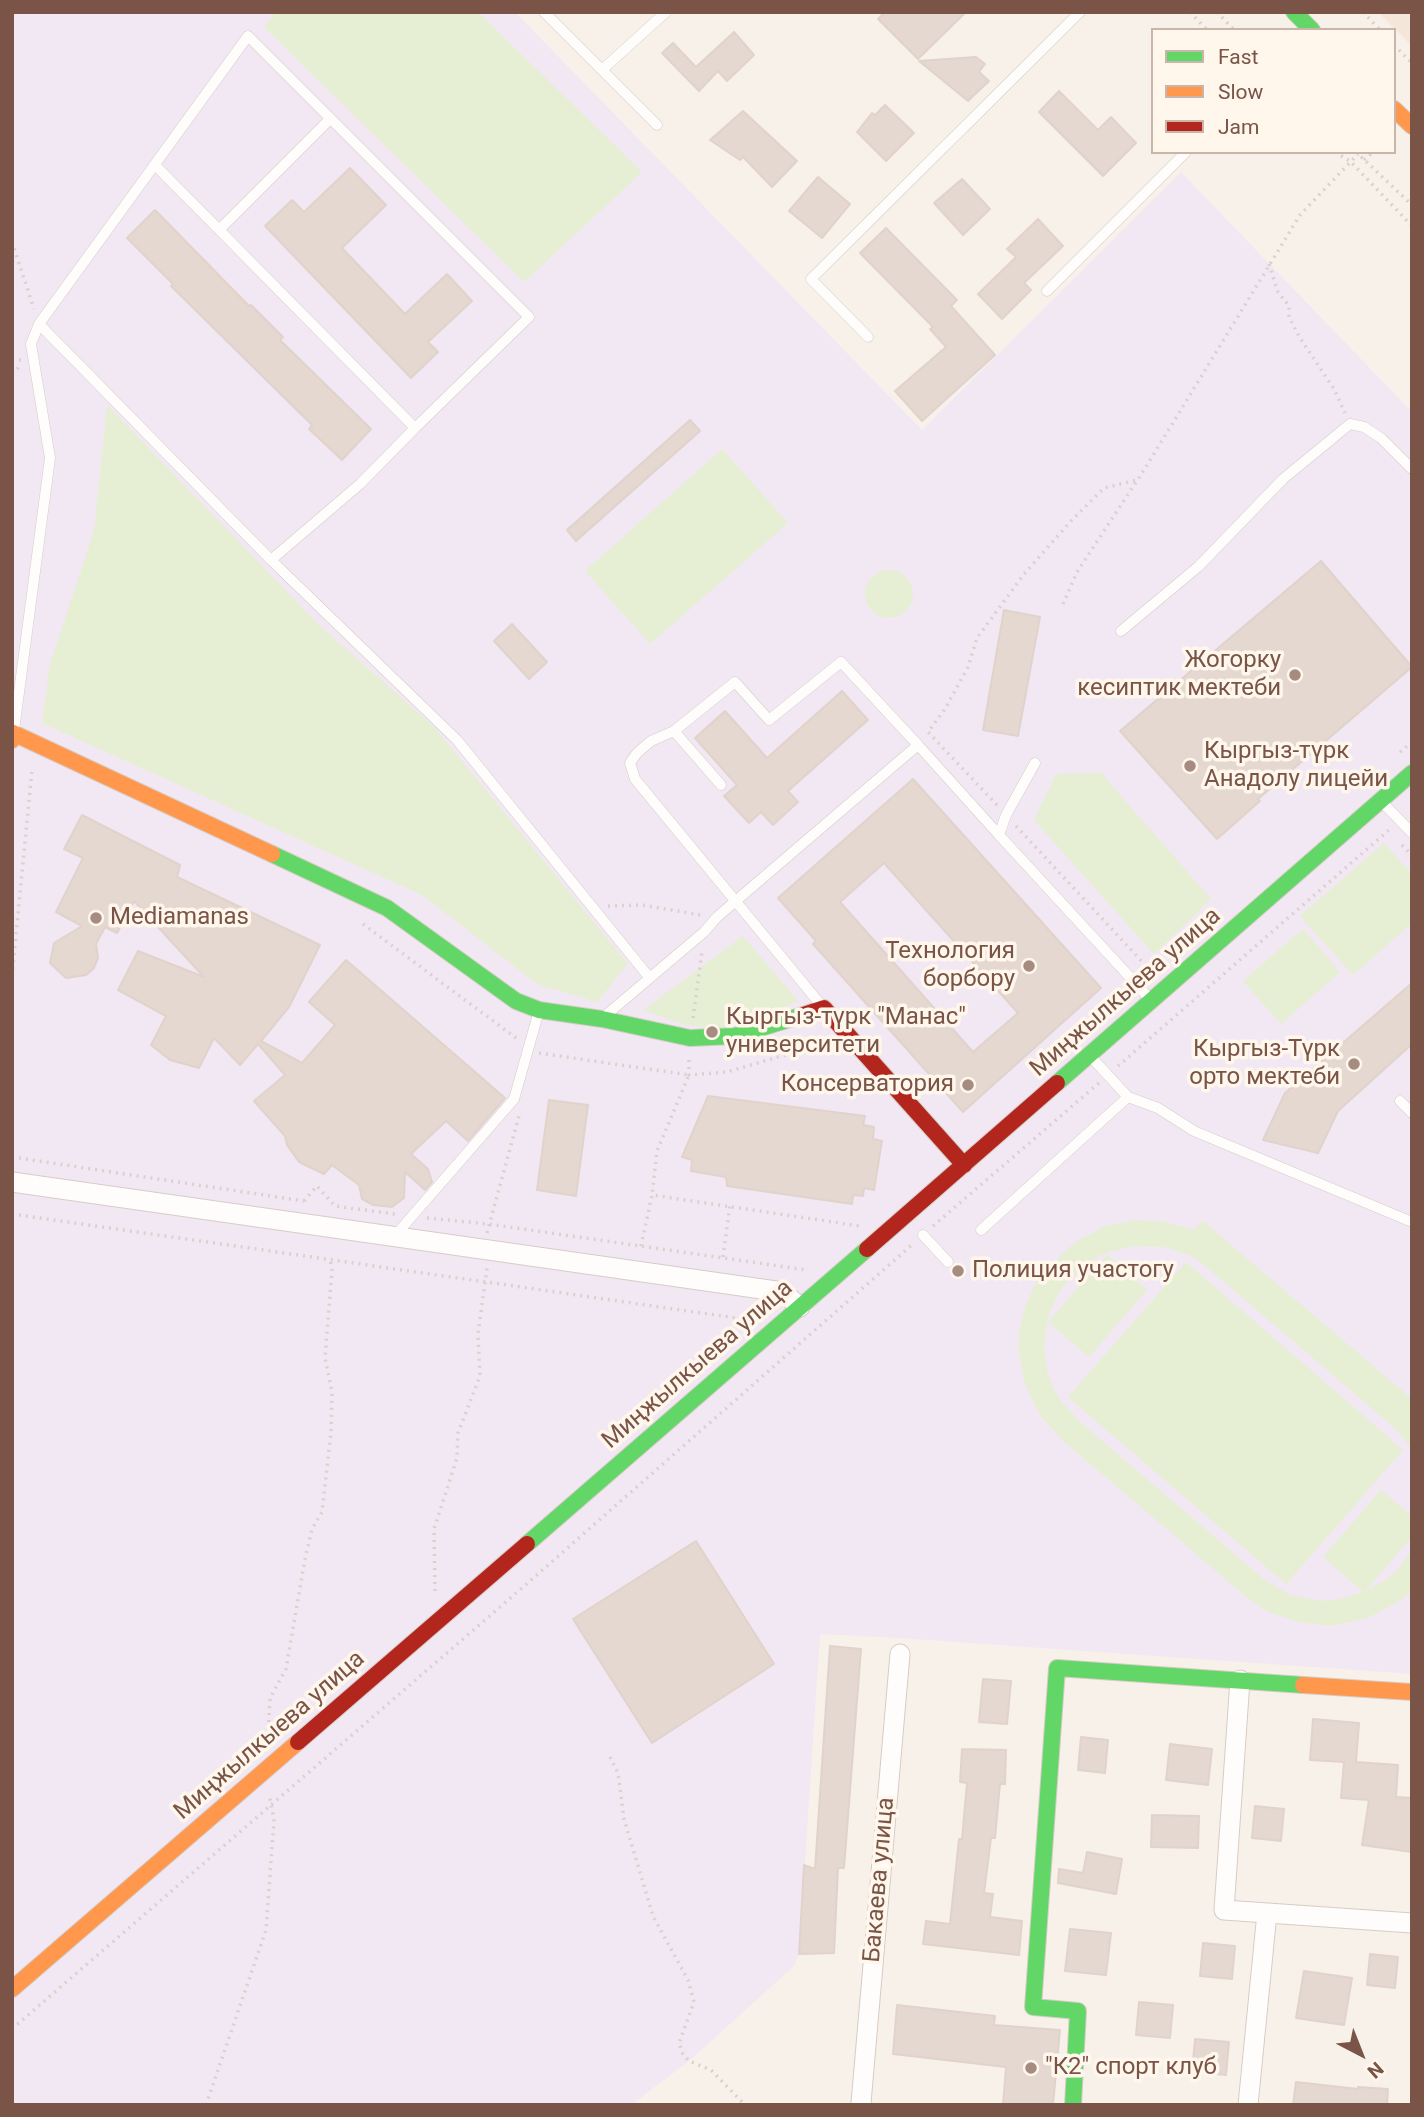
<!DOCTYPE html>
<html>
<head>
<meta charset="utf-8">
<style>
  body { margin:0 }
  #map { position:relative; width:1424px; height:2117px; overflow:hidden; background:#f8f1ea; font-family:Roboto,sans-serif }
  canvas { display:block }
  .frame { position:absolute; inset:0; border:14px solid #795447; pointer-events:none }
  .legend { position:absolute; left:1151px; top:28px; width:245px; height:126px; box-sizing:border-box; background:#fff6ec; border:2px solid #c9b5aa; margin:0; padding:9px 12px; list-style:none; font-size:21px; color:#795447 }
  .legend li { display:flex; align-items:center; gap:14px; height:35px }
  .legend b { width:35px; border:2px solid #c9b5aa }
  .north { position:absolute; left:1326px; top:2019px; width:70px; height:70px; -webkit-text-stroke:5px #fff6ec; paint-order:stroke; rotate:138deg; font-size:19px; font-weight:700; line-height:28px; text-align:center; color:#795447 }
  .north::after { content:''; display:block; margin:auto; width:24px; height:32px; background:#795447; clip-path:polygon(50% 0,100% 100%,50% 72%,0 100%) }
</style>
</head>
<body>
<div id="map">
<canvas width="1424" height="2117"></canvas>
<div class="frame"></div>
<ul class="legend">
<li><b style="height:9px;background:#63d668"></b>Fast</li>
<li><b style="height:9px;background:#ff974d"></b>Slow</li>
<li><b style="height:9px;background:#b3261e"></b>Jam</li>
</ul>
<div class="north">N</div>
</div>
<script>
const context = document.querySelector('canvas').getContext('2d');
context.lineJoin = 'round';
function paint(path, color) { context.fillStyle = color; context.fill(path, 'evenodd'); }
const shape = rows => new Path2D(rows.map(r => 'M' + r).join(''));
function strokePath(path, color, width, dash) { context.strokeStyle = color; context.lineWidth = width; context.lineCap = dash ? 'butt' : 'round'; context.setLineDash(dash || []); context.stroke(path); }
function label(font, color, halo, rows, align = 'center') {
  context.font = font + ' Roboto,sans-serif'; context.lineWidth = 7; context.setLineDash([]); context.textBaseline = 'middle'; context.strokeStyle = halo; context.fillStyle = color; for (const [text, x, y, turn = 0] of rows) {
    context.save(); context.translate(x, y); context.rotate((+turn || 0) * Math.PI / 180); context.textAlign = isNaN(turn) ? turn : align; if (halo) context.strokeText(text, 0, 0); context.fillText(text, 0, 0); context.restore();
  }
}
paint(shape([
  [1378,12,1412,12,1412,46]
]), '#f4e6d9');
paint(shape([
  [12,12,515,12,922,430,1181,172,1412,412,1412,1674,899,1638,820,1634,799,1954,794,1966,689,2061,631,2105,12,2105]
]), '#f2e8f3');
paint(shape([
  [276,12,478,12,642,172,524,282,264,27],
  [107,405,319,625,434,727,628,964,597,1002,537,984,422,895,42,723,50,664,94,531],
  [722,449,788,523,650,644,585,571],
  '865 594a24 24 0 1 1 48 0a24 24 0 1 1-48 0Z',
  [1101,773,1211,899,1154,954,1034,820,1056,774],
  [1384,843,1412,874,1412,923,1353,975,1300,916],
  [1303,929,1340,972,1281,1024,1243,981],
  [743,936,798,1001,757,1020,718,1028,685,1025,643,1010],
  [1136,1220,1166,1222,1193,1230,1203,1221,1412,1399,1412,1449,1396,1429,1203,1264,1191,1256,1164,1247,1136,1246,1112,1251,1099,1256,1078,1271,1061,1289,1049,1314,1044,1345,1047,1371,1053,1388,1062,1402,1081,1423,1265,1580,1290,1595,1325,1601,1341,1599,1363,1592,1323,1557,1381,1490,1412,1516,1412,1537,1365,1591,1386,1580,1400,1567,1412,1550,1412,1591,1401,1600,1368,1618,1332,1626,1298,1622,1266,1611,1250,1600,1061,1439,1039,1414,1024,1381,1018,1348,1019,1331,1027,1301,1042,1273,1075,1242,1106,1226],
  [1107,1255,1147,1290,1089,1357,1048,1322],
  [1186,1262,1403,1450,1286,1584,1068,1397]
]), '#e6efd3');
const building = shape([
  [885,12,966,12,918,59,878,19,885,12],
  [734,32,754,55,727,81,718,71,699,91,662,53,673,43,696,67,734,32],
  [976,57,985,64,979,72,989,81,968,101,919,61,976,57],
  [1059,91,1098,130,1111,117,1136,143,1103,176,1039,112,1059,91],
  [885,105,914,133,886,161,857,132,872,113,875,115,885,105],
  [743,111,797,161,772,187,743,157,740,160,710,140,743,111],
  [350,168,386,205,342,248,405,314,447,274,472,301,428,342,438,352,411,378,265,226,292,200,304,212,350,168],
  [818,177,850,204,822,238,789,211,818,177],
  [962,179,990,209,963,235,934,203,962,179],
  [155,210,249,306,251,305,283,337,280,340,371,429,342,460,309,429,312,425,171,286,173,284,127,238,155,210],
  [1038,219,1063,246,1024,283,1031,290,1002,319,978,294,1016,257,1007,249,1038,219],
  [886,228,957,300,951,306,995,355,922,421,895,391,946,347,930,329,933,327,860,253,886,228],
  [690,420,700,431,576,541,567,530,690,420],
  [1321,561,1412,667,1258,799,1260,801,1217,839,1120,731,1321,561],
  [1004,610,1040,617,1018,736,983,730,1004,610],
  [512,624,547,662,529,679,494,641,512,624],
  [842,691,868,720,788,791,798,802,773,825,761,812,749,823,724,796,737,785,695,738,725,711,767,758,842,691],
  [913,779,1101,988,963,1112,813,944,816,941,778,898,913,779],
  [884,863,1018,1013,973,1052,840,902,884,863],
  [82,815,180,865,177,877,320,945,289,1007,261,1041,302,1063,335,1025,309,1002,346,960,505,1098,468,1141,446,1121,411,1154,428,1169,432,1182,425,1190,405,1172,404,1198,392,1207,373,1205,362,1199,359,1185,332,1165,324,1174,299,1162,287,1145,285,1136,254,1101,285,1075,258,1044,240,1065,214,1038,199,1068,170,1060,151,1045,166,1016,118,990,138,951,204,977,134,901,117,933,105,927,96,944,98,958,94,968,86,975,66,978,50,963,54,943,82,926,56,912,83,858,64,849,82,815],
  [1412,983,1412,1044,1338,1111,1318,1153,1263,1140,1285,1093,1412,983],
  [708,1096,865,1116,863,1125,874,1127,873,1139,882,1141,874,1190,864,1188,863,1196,853,1195,852,1204,727,1186,726,1177,691,1171,692,1160,682,1157,708,1096],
  [549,1100,588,1105,576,1196,537,1190,549,1100],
  [696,1541,774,1664,652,1743,573,1619,696,1541],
  [830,1646,861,1649,844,1868,838,1868,834,1953,799,1954,804,1865,815,1869,830,1646],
  [983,1679,1011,1681,1007,1724,979,1722,983,1679],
  [1313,1719,1359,1723,1356,1762,1398,1765,1396,1797,1412,1798,1412,1852,1362,1845,1369,1800,1341,1798,1344,1762,1310,1760,1313,1719],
  [1081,1737,1108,1740,1105,1773,1078,1770,1081,1737],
  [1170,1744,1212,1749,1208,1785,1166,1780,1170,1744],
  [962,1749,1006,1750,1005,1784,1000,1784,995,1838,991,1838,984,1893,993,1894,990,1917,1022,1921,1019,1955,923,1944,926,1921,950,1924,959,1839,962,1839,967,1783,960,1782,962,1749],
  [1255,1806,1284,1809,1281,1841,1252,1838,1255,1806],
  [1152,1815,1199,1816,1198,1848,1151,1847,1152,1815],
  [1087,1852,1122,1859,1116,1894,1058,1883,1059,1869,1083,1873,1087,1852],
  [1070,1929,1111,1933,1106,1975,1065,1971,1070,1929],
  [1203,1943,1235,1946,1232,1979,1200,1976,1203,1943],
  [1370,1954,1398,1957,1395,1988,1367,1985,1370,1954],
  [1304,1971,1352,1978,1344,2025,1296,2018,1304,1971],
  [1139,2002,1173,2005,1170,2038,1136,2035,1139,2002],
  [897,2005,995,2016,994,2025,1060,2030,1053,2105,1003,2105,1006,2067,893,2054,897,2005],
  [1195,2039,1229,2042,1226,2075,1192,2072,1195,2039],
  [1296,2082,1358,2089,1358,2087,1388,2089,1387,2105,1293,2105,1296,2082]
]);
paint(building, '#e5d8d1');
strokePath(building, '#e1d3cb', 2);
const lane = shape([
  [544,12,657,125],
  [603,69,666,12],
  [219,230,330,119],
  [1047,291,1186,152],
  [39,324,271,560,457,740,649,977],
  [868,337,811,279,1080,12],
  [271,560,360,484,415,428],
  [1121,631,1199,566,1283,479,1350,424,1364,427,1381,438,1412,469],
  [14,730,50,458,31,344,39,324,248,36,529,317,415,428,156,166],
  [674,731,651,741,637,753,630,763,635,779,821,1005],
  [1035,763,1006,815,999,835,1150,999],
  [721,785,674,731,735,682,769,720,841,662,918,745],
  [1383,803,1412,833],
  [605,1016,704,932,717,917,918,745,999,835],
  [1092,1058,1128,1097,1158,1108,1194,1131,1412,1222],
  [1400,1101,1412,1113],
  [981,1230,1128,1097],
  [923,1235,948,1262],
  [393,1238,514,1099,539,1011]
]);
const street = shape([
  [12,1182,783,1292,800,1307],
  [1240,1680,1224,1910,1412,1923],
  [862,2105,861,2103,900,1654],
  [1248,2105,1267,1913]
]);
const fast = shape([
  [1294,12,1312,30],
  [272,854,387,908,516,1001,539,1010,602,1019,690,1038,735,1036,803,1015],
  [1057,1083,1412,773],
  [527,1544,867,1249],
  [1073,2105,1078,2011,1033,2007,1057,1668,1303,1685]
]);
const slow = shape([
  [1394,109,1412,126],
  [12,740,13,733,272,854],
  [1303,1685,1412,1692],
  [12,1989,298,1742]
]);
const jam = shape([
  [803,1015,824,1008,964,1165],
  [867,1249,1057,1083],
  [298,1742,527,1544]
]);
strokePath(lane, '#d6ccc6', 11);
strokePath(street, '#d6ccc6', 21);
strokePath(fast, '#d7ccc6', 18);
strokePath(slow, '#d7ccc6', 18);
strokePath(jam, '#d7ccc6', 18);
strokePath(shape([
  [1190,12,1207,30],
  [1217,12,1234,30],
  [1363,12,1380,30],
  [1394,45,1412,63],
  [1335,152,1350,161,1412,226],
  [1356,152,1412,205],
  [1364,160,1373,152],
  [12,242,34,309],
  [1269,264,1278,292,1289,306,1289,317,1300,338,1334,389,1345,413],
  [12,360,21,360],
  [12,374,21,365],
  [1063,604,1077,572,1144,470,1300,215,1358,154],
  [1400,752,1412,742],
  [997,805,928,732,945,709,968,667,977,638,1024,574,1071,521,1104,488,1137,480],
  [1016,826,1147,967],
  [1402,845,1412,855],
  [608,906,642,905,701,915],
  [363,924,516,1038],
  [1142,972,1157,964],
  [12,976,32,770,35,771],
  [693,1018,702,952],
  [539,1053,689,1075,657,1151,652,1195],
  [689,1060,689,1075,727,1072,826,1043],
  [1118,1066,1389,830],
  [12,1157,304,1201],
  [304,1201,317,1186,335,1206,395,1214],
  [12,1214,751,1320],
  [427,1218,488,1224,807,1270],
  [933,1226,1099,1083],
  [487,1233,519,1116],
  [641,1246,652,1195,860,1226],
  [723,1257,730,1205],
  [435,1591,434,1529,457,1458,458,1433,480,1376,478,1334,487,1268],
  [268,1736,270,1698,286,1669,305,1559,312,1529,322,1512,331,1432,332,1392,325,1358,332,1270,330,1259],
  [610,1757,618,1773,624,1819,653,1916,688,1980,694,2002,679,2043,683,2054,689,2061,711,2070,745,2105],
  [12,2029,522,1588,914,1243],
  [206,2105,266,1930,274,1820,269,1794]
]), '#dbd0cc', 3.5, [2, 5]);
strokePath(lane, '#fefdfc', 10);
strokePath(street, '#fefdfc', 19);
strokePath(fast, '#63d668', 16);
strokePath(slow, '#ff974d', 16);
strokePath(jam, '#b3261e', 16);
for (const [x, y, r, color] of [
  [1295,675,7,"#a58b80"],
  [1190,766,7,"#a58b80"],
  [96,918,7,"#a58b80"],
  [1029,966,7,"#a58b80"],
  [712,1032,7,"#a58b80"],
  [1354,1064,7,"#a58b80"],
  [968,1085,7,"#a58b80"],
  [958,1271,7,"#a58b80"],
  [1031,2068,7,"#a58b80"]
]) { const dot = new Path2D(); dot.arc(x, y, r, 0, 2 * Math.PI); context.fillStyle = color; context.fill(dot); strokePath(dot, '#fff6ec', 2.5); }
label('24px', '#795447', '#fff6ec', [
  ["Жогорку",1281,661,"right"],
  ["кесиптик мектеби",1281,689,"right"],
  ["Кыргыз-түрк",1204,752],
  ["Анадолу лицейи",1204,780],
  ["Mediamanas",110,918],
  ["Технология",1015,952,"right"],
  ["борбору",1015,980,"right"],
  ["Кыргыз-түрк \"Манас\"",726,1018],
  ["университети",726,1046],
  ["Кыргыз-Түрк",1340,1050,"right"],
  ["орто мектеби",1340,1078,"right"],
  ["Консерватория",954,1085,"right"],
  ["Полиция участогу",972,1271],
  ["\"К2\" спорт клуб",1045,2068]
], 'left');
label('24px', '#795447', '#fff6ec', [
  ["Миңжылкыева улица",1126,993,-41],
  ["Миңжылкыева улица",698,1365,-41],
  ["Миңжылкыева улица",270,1736,-41],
  ["Бакаева улица",880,1880,-85]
]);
</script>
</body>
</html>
